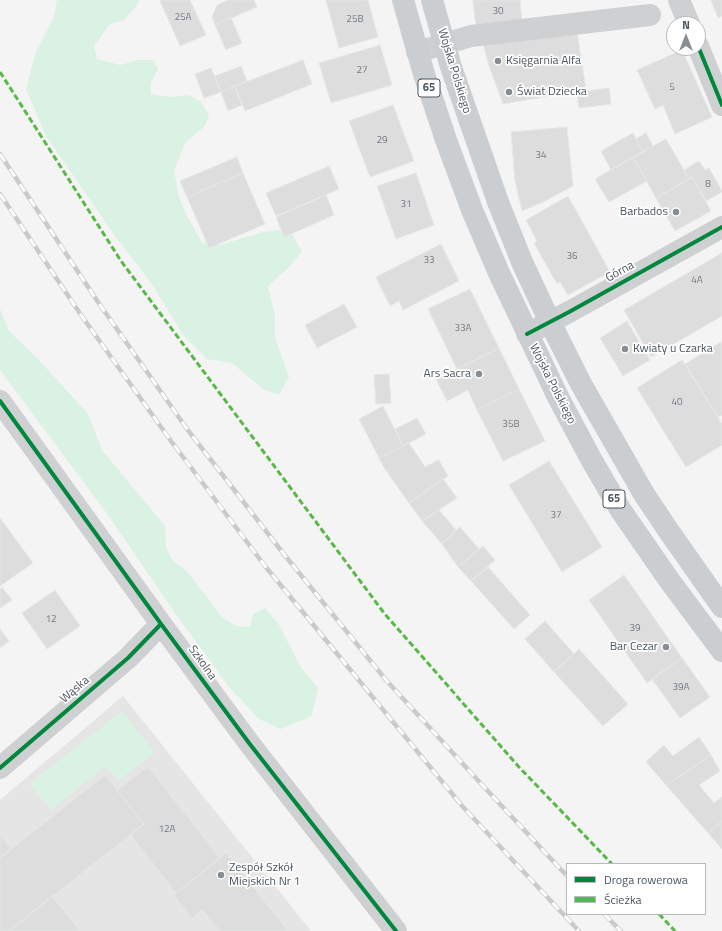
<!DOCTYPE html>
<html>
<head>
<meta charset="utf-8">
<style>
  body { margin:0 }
  #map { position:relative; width:722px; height:931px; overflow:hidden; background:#f4f4f4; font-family:"Titillium Web",sans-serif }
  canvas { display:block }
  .legend { position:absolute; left:566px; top:863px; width:140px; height:52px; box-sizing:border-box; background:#fff; border:1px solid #b7bbc0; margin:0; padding:5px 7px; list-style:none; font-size:12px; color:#4a5661 }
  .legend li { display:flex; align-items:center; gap:8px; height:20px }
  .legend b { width:20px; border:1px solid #b7bbc0 }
  .north { position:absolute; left:666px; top:16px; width:40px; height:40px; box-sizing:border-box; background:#fff; border:1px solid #b7bbc0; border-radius:50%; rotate:0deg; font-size:11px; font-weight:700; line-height:16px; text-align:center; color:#4a5661 }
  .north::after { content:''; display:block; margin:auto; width:14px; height:18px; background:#868d94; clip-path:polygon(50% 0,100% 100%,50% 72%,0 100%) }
</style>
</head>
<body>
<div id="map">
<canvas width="722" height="931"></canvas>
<ul class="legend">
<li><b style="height:5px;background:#00873e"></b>Droga rowerowa</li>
<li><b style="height:5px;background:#58b947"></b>Ścieżka</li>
</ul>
<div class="north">N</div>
</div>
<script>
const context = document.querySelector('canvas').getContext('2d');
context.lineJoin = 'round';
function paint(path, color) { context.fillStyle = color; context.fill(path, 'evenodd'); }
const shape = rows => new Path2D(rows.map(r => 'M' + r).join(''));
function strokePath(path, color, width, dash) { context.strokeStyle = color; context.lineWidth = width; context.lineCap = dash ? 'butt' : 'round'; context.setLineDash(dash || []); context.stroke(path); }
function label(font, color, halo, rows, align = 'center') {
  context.font = font + ' "Titillium Web",sans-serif'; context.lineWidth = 3.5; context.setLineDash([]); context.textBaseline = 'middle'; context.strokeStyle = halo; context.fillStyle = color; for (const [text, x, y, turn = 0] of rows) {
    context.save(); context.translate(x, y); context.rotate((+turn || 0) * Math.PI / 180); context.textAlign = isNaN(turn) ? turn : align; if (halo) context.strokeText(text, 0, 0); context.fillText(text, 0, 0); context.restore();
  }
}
paint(shape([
  [123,696,311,931,0,931,0,800]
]), '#e6e5e6');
paint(shape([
  [57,0,139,0,139,3,124,20,110,24,94,46,97,59,120,65,138,60,153,60,158,69,151,83,151,94,171,97,188,95,201,102,209,115,205,126,186,142,174,170,178,194,185,212,202,243,219,245,263,232,278,230,293,235,302,252,287,269,268,286,275,316,275,338,289,377,279,395,263,389,232,363,207,359,183,335,152,284,115,236,46,136,26,89,36,52,54,17],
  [0,309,9,331,38,359,88,414,102,450,165,526,166,548,173,561,186,570,222,617,236,626,250,627,253,614,265,608,278,623,300,666,318,688,312,716,281,729,259,719,229,687,175,613,108,515,0,370],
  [122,711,155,752,118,781,106,766,51,810,29,784]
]), '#d9f2e3');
const building = shape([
  [162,0,190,0,206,35,180,46,160,1,162,0],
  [228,0,254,0,257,7,215,25,212,17,217,5,228,0],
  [326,0,368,0,378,37,339,48,326,0],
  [473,0,520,0,522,23,476,28,473,0],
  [711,0,722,0,722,16,718,18,711,0],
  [231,18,242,43,226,50,215,25,231,18],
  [577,32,586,90,503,104,489,66,483,44,577,32],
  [380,45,392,85,331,103,319,63,380,45],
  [682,50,712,117,675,134,663,105,655,109,637,70,682,50],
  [303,60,312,84,245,111,235,86,303,60],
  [241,66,247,81,221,92,215,76,241,66],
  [211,68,221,92,204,98,195,74,211,68],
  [235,86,242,105,228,111,221,92,235,86],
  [609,88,611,104,579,108,577,92,609,88],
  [393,105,414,161,370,177,349,121,393,105],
  [567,127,573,186,543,202,522,211,515,181,511,132,567,127],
  [633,133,643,152,611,170,601,151,633,133],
  [646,133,653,146,643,152,636,139,646,133],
  [666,139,689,179,656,198,633,157,666,139],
  [237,157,243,173,187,197,180,181,237,157],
  [633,157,647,181,609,202,595,179,633,157],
  [699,161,705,170,709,168,722,191,722,192,706,201,692,177,689,179,684,170,699,161],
  [329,166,339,189,276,216,266,193,329,166],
  [243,173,265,224,209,248,187,197,243,173],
  [416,173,434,225,396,239,377,186,416,173],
  [692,177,711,211,675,231,656,198,692,177],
  [326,195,334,215,284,237,276,217,326,195],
  [568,196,610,272,568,295,560,282,557,284,534,243,537,241,526,220,568,196],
  [441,244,459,281,403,310,399,301,390,306,376,277,441,244],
  [722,253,722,316,651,357,624,310,722,253],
  [470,289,499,348,457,369,428,309,470,289],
  [344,304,357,327,317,348,305,325,344,304],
  [627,321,650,360,623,376,600,338,627,321],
  [721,342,722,344,722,415,718,417,685,364,721,342],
  [499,348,519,389,477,410,468,390,447,401,436,379,499,348],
  [682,360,722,424,722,445,686,467,637,388,682,360],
  [389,374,391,403,376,404,374,375,389,374],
  [519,389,545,441,503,461,477,410,519,389],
  [383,406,403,446,379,458,359,419,383,406],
  [417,418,426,434,403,446,395,429,417,418],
  [409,443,425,467,439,460,448,476,409,503,385,469,379,458,409,443],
  [549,461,602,547,562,572,509,485,549,461],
  [443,479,457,498,422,521,409,503,443,479],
  [439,510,456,530,442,544,422,521,439,510],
  [0,518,33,563,0,586,0,518],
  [460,527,479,549,458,567,442,544,460,527],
  [483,546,495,560,471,581,458,567,483,546],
  [488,567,530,615,514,629,471,581,488,567],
  [624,575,682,658,647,683,589,600,624,575],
  [2,587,12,600,0,608,0,589,2,587],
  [55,590,80,626,47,649,22,613,55,590],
  [545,621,574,654,554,672,525,639,545,621],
  [0,629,9,641,0,648,0,629],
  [579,649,628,704,603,726,554,672,579,649],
  [682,658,710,697,680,718,652,679,682,658],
  [699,737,711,755,666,785,646,762,664,745,673,756,699,737],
  [711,755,720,771,699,785,714,803,722,797,722,821,708,833,666,785,711,755],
  [148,767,220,858,176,893,131,835,144,824,117,790,148,767],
  [105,775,144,824,9,931,0,931,0,858,105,775],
  [722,821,722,849,708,833,722,821],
  [0,835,11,849,0,858,0,835],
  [226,853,288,931,220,931,203,910,192,918,174,895,226,853],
  [52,896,80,931,9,931,52,896]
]);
paint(building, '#ddddde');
strokePath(building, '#e5e6e7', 1);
strokePath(shape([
  [679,0,689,24],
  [698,46,722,105],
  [417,52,471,36,650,15],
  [527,334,569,312,722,227],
  [0,401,161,624,249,743,396,931],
  [0,768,128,658,161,624]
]), '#ced0d2', 22);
strokePath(shape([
  [403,0,424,74,446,140,472,210,499,273,558,397,591,459,620,509,669,580,722,651],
  [432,0,451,67,498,202,522,262,550,322,581,384,644,494,668,530,722,607]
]), '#caced1', 22);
const rail = shape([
  [0,154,98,302,187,429,283,553,386,680,485,788,567,876],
  [0,194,81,315,171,441,265,566,463,807,579,931],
  [604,914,621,931]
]);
strokePath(rail, '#c9cacc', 4.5);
strokePath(rail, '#fff', 3, [9]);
strokePath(shape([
  [0,72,121,261,384,613,518,766,612,864],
  [659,914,675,931]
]), '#58b947', 3, [6, 3]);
strokePath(shape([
  [698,46,722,105],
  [527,334,569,312,722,227],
  [0,401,161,624,249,743,396,931],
  [0,768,128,658,161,624]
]), '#00873e', 4);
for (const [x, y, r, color] of [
  [498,61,4,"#868d94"],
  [509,92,4,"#868d94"],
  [676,212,4,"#868d94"],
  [625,349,4,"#868d94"],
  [479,374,4,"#868d94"],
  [666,647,4,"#868d94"],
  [221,875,4,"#868d94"]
]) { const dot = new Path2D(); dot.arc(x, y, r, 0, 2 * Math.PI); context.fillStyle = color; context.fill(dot); strokePath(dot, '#fff', 1.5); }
label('10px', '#707881', null, [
  ["30",498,12],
  ["25A",183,18],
  ["25B",355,20],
  ["27",362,71],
  ["5",672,88],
  ["29",382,141],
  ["34",541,156],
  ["8",708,185],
  ["31",406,205],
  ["36",572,257],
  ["33",429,261],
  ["4A",697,281],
  ["33A",463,329],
  ["40",677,403],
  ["35B",511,425],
  ["37",556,516],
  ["12",51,620],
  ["39",635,629],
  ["39A",681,688],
  ["12A",167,830]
]);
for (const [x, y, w] of [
  [429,88,22],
  [614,499,22]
]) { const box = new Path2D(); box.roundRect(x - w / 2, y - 9, w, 18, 3); context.fillStyle = '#fff'; context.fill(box); strokePath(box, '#4a5661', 1); }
label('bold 11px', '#4a5661', null, [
  ["65",429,88],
  ["65",614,499]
]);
label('12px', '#4a5661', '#fff', [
  ["Księgarnia Alfa",506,61],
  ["Świat Dziecka",517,92],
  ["Barbados",668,212,"right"],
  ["Kwiaty u Czarka",633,349],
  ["Ars Sacra",471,374,"right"],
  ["Bar Cezar",658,647,"right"],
  ["Zespół Szkół",229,868],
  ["Miejskich Nr 1",229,882]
], 'left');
label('12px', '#4a5661', '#fff', [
  ["Wojska Polskiego",454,71,73],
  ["Górna",620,272,-29],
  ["Wojska Polskiego",552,384,63],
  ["Szkolna",202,663,54],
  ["Wąska",75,690,-41]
]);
</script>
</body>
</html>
